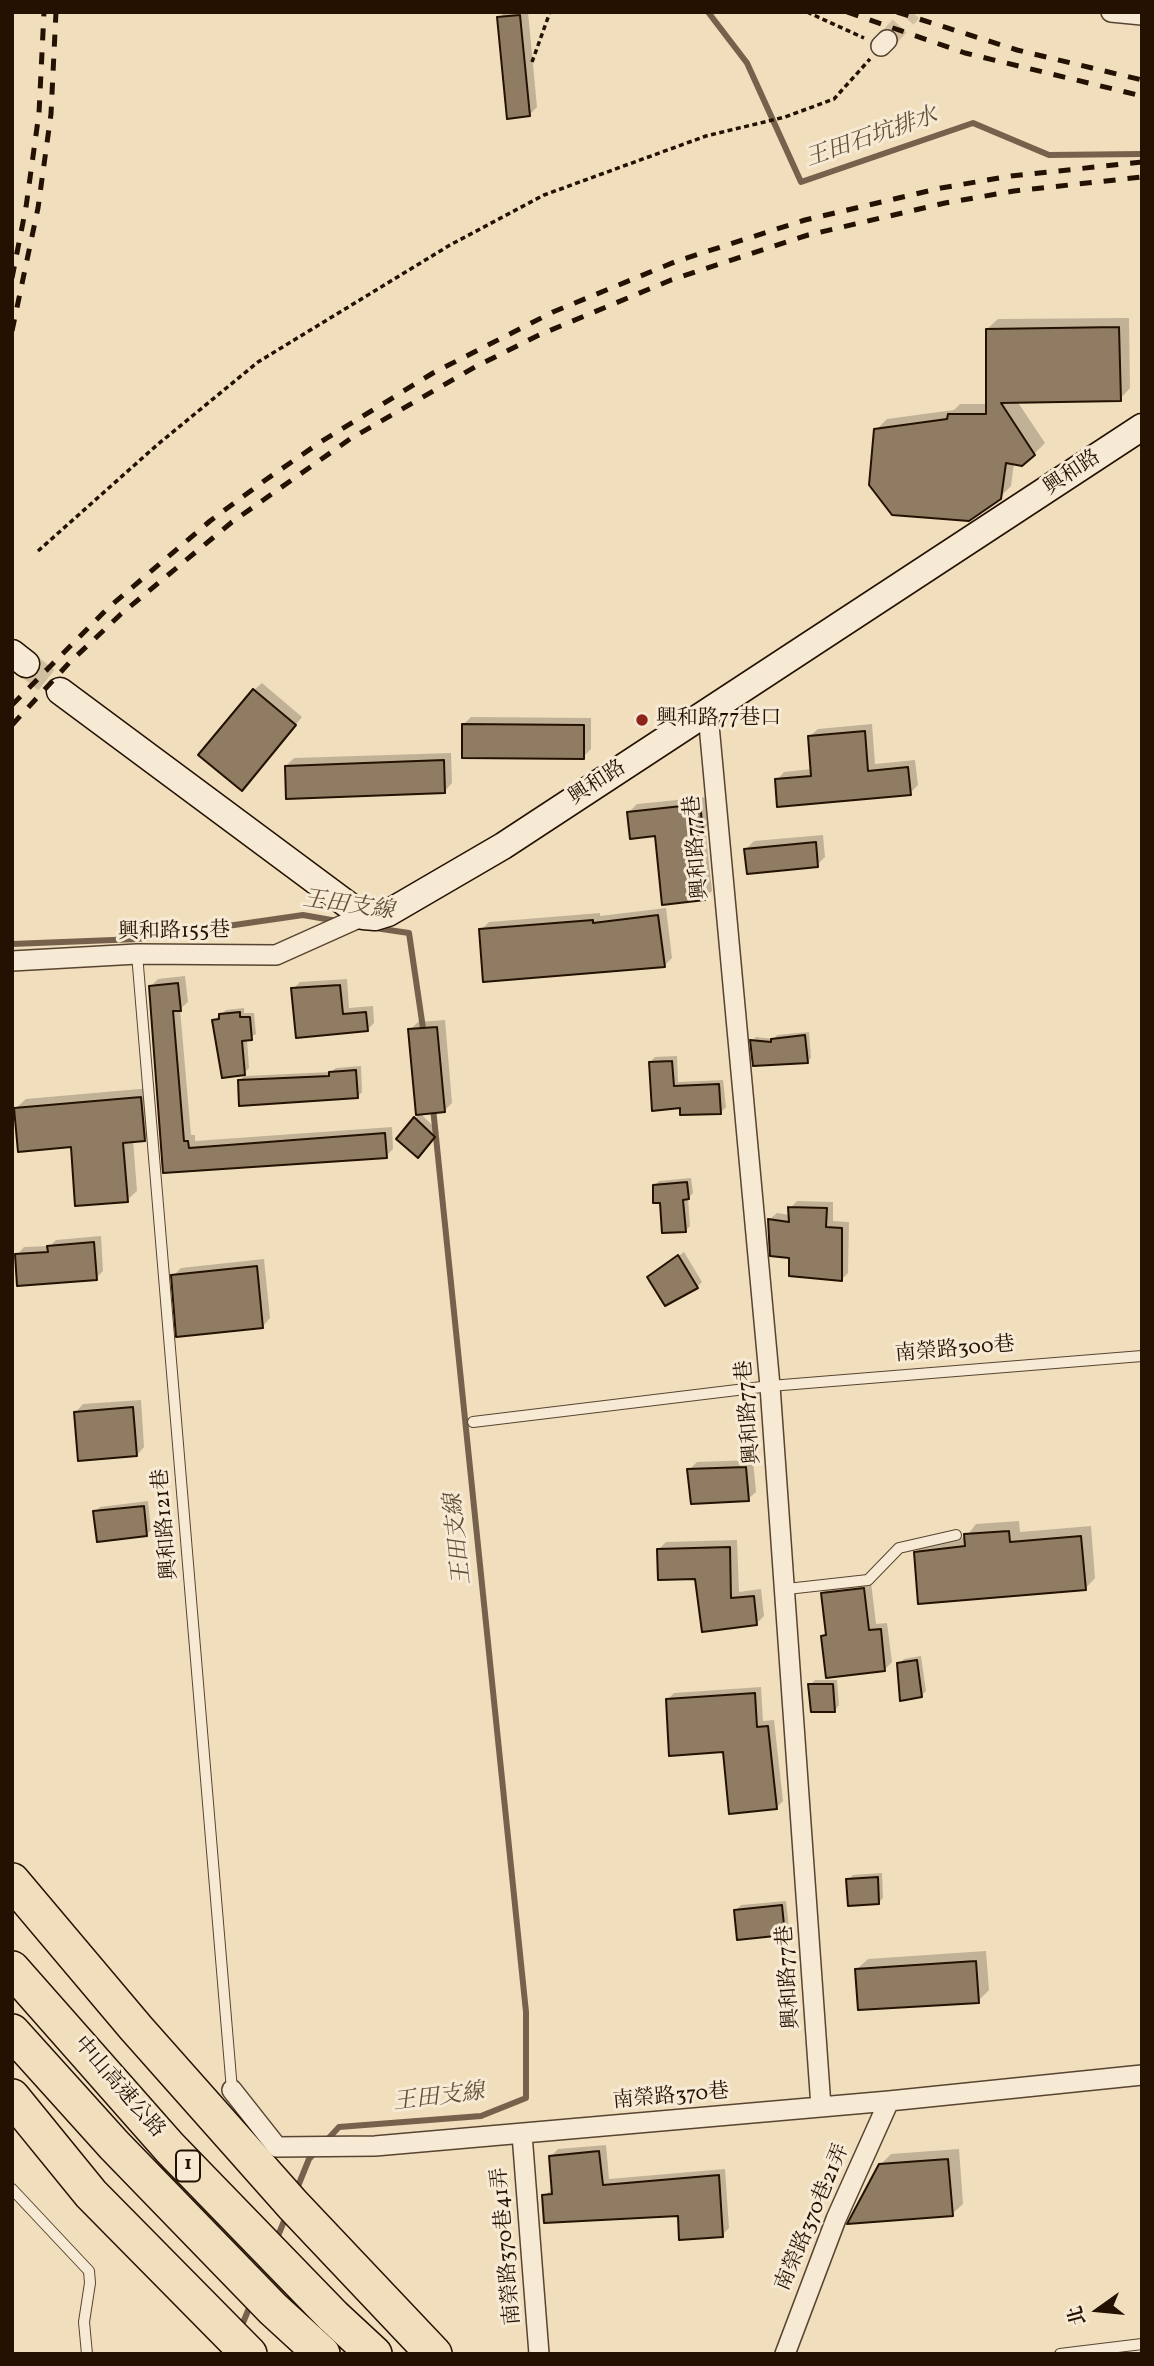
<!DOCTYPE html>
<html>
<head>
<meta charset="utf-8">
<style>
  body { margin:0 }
  #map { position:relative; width:1154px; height:2366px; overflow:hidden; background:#f1debd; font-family:Vollkorn,"Noto Serif TC",serif }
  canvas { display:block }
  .frame { position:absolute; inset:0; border:14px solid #251102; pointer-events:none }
  .north { position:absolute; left:1063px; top:2275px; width:70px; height:70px; -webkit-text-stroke:5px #f6ead4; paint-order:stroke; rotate:255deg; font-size:19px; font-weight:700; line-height:28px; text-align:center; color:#251102 }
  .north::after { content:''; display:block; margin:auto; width:24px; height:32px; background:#251102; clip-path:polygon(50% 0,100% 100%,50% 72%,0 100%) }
</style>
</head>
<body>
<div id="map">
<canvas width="1154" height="2366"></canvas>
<div class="frame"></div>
<div class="north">北</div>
</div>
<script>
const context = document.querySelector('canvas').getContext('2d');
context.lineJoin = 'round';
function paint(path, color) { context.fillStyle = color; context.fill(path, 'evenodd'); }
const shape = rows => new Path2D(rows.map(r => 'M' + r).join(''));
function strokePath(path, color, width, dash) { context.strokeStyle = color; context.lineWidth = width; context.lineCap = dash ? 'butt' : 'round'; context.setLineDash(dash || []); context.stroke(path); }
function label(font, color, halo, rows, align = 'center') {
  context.font = font + ' Vollkorn,"Noto Serif TC",serif'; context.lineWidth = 6; context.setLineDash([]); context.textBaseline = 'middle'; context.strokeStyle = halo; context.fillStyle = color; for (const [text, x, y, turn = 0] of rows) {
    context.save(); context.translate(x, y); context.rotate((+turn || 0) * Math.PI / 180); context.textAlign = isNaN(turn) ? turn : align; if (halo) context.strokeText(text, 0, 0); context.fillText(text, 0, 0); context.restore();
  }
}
paint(shape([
  [504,12,528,12,537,107,529,115,499,18],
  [1129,318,1130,388,1120,399,1017,401,1045,443,1034,454,1014,463,1011,486,999,498,876,430,887,419,954,410,960,404,987,404,987,329,998,319],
  [262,683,302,717,249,781,254,690],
  [471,717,591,718,591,749,583,757,463,725],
  [872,724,875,764,915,760,918,785,910,793,777,780,784,772,812,769,810,736,818,729],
  [451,753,452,783,445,791,286,766,294,758],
  [707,797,710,822,705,827,712,891,704,898,656,834,629,812,637,804],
  [823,835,825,857,817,865,746,849,754,841],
  [666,908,672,958,664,966,481,930,489,922,600,913,600,916],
  [185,976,188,1002,180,1009,191,1135,195,1135,195,1141,392,1127,393,1149,386,1156,164,1172,151,986,158,979],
  [347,979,349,1008,373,1006,374,1023,367,1030,293,989,300,982],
  [244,1008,244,1013,254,1013,256,1034,247,1039,249,1068,244,1073,214,1020,226,1010],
  [445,1020,452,1103,444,1111,410,1030,418,1022],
  [809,1032,811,1058,807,1062,752,1041,756,1037,774,1039,777,1035],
  [677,1056,678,1082,723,1080,726,1107,721,1112,681,1106,650,1062,655,1057],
  [361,1066,362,1092,357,1097,239,1081,244,1076,331,1072,336,1068],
  [151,1088,154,1130,144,1139,133,1140,137,1191,127,1200,73,1145,16,1108,26,1099],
  [420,1113,439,1132,423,1151,398,1139],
  [691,1178,693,1193,688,1198,690,1226,685,1231,654,1186,659,1181],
  [797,1201,833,1202,833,1221,849,1222,848,1273,841,1280,791,1256,770,1219,777,1213,790,1215,790,1208],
  [101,1236,103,1271,96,1278,17,1255,24,1247,50,1246,56,1240],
  [684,1252,702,1282,697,1287,655,1273],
  [264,1259,270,1318,263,1326,173,1276,181,1268],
  [141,1400,144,1447,137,1455,76,1412,83,1404],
  [753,1460,756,1492,748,1499,689,1470,697,1462],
  [148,1501,151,1530,146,1535,95,1512,100,1507],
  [1019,1521,1020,1532,1091,1526,1095,1578,1085,1589,915,1553,926,1542,966,1537,976,1524],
  [737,1540,739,1592,761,1589,764,1616,756,1624,658,1550,666,1542],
  [871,1582,876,1624,887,1623,892,1662,885,1669,823,1636,828,1632,823,1593,830,1586],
  [921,1656,926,1691,921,1696,899,1664,904,1659],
  [815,1680,837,1680,839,1705,835,1710,810,1685],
  [761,1687,763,1721,774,1720,783,1801,776,1808,725,1750,667,1700,674,1693],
  [882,1873,883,1898,878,1903,848,1880,853,1875],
  [786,1901,789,1928,784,1933,736,1910,741,1905],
  [986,1951,989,1990,978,2001,857,1969,868,1959],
  [606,2145,609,2179,725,2169,729,2228,722,2235,680,2214,544,2196,554,2188,551,2156,558,2149],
  [959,2149,963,2204,952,2214,880,2165,891,2154]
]), '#0003');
strokePath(shape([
  [708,12,747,63,801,182,973,123,1049,155,1142,154],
  [375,928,409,933,424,1035],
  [12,944,138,939,303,915,337,921],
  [326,2141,339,2127,481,2116,526,2098,526,2012,433,1108],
  [296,2191,309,2159,316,2151],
  [275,2243,287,2214],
  [240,2330,252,2301]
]), '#76624c', 6);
const building = shape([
  [520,15,530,116,507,119,497,17,520,15],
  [1119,327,1121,401,1001,403,1035,455,1022,466,1006,463,1001,499,969,521,892,515,869,485,874,429,947,419,948,414,986,414,986,329,1119,327],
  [253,689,296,725,242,791,198,755,253,689],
  [462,724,584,725,584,759,462,758,462,724],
  [865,731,868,771,908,767,911,795,777,807,775,779,811,776,808,736,865,731],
  [444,760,445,793,286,799,285,766,444,760],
  [700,804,703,831,697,832,705,900,662,905,655,836,630,839,627,812,700,804],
  [816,842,818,867,747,874,744,849,816,842],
  [658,915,665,967,483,982,479,929,593,920,593,923,658,915],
  [178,983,181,1011,173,1011,184,1141,188,1141,189,1148,385,1133,387,1158,163,1173,149,986,178,983],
  [340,985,343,1014,366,1012,368,1031,296,1038,291,988,340,985],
  [240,1012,240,1017,250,1017,252,1040,242,1041,245,1075,222,1078,212,1020,219,1019,219,1014,240,1012],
  [437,1027,445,1112,416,1115,408,1029,437,1027],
  [805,1035,808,1063,753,1066,750,1040,771,1042,771,1039,805,1035],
  [672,1061,674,1086,719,1084,721,1114,680,1115,680,1108,652,1111,649,1062,672,1061],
  [356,1070,358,1098,239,1106,238,1080,329,1076,329,1072,356,1070],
  [141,1097,145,1141,123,1143,128,1202,75,1206,71,1147,18,1152,14,1108,141,1097],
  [414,1117,435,1137,418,1158,396,1139,414,1117],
  [687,1182,689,1199,683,1200,686,1232,662,1233,660,1203,653,1203,653,1185,687,1182],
  [788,1207,827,1208,826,1227,842,1228,842,1281,789,1276,789,1258,770,1256,768,1219,789,1222,788,1207],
  [94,1242,97,1280,17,1286,15,1254,48,1252,47,1246,94,1242],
  [678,1255,698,1288,665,1306,647,1277,678,1255],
  [257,1266,263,1328,176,1337,171,1275,257,1266],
  [133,1407,137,1456,78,1461,74,1412,133,1407],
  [746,1467,749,1501,691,1504,687,1469,746,1467],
  [144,1506,147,1536,97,1542,93,1511,144,1506],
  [1009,1531,1010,1542,1081,1536,1086,1590,918,1604,914,1552,965,1546,964,1534,1009,1531],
  [730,1547,731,1598,754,1596,757,1625,702,1632,695,1579,658,1580,657,1549,730,1547],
  [864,1588,869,1630,881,1629,885,1671,826,1678,821,1636,826,1635,821,1593,864,1588],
  [917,1660,922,1697,900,1701,897,1663,917,1660],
  [808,1684,833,1684,835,1712,811,1712,808,1684],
  [755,1693,757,1727,768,1726,777,1809,729,1814,723,1752,669,1756,666,1699,755,1693],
  [878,1877,879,1904,848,1906,846,1879,878,1877],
  [782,1905,785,1935,737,1940,734,1910,782,1905],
  [976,1961,979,2003,858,2010,855,1969,976,1961],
  [599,2151,603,2185,719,2175,723,2237,679,2240,678,2216,544,2223,542,2195,552,2194,549,2156,599,2151],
  [948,2159,953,2216,847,2224,879,2164,948,2159]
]);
paint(building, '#8f7c63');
strokePath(building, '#251102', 2);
strokePath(shape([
  [887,40,912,12]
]), '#d2bfa1', 19, [19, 10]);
strokePath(shape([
  [26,664,60,691]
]), '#d2bfa1', 26, [26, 13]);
const lane = shape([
  [137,954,232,2090],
  [473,1422,770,1386,1142,1356],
  [787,1589,868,1580,899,1548,956,1535],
  [12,2189,89,2271,90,2283,84,2322,87,2354],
  [1060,2354,1142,2344]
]);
const street = shape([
  [1111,12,1142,15],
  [881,46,887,40],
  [708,714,770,1386,821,2107],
  [12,961,137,954,276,955,363,916],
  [232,2090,277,2147,375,2146,889,2101,1142,2075],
  [522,2134,539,2354],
  [785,2354,836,2219,889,2101]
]);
const secondary = shape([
  [12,653,26,664],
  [60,691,363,916,375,917,388,913,503,846,1142,427]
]);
const highway = shape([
  [12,1881,136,2028,293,2205,434,2354],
  [12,1969,170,2148,333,2316,374,2354],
  [12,2032,114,2145,273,2309,322,2354],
  [12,2097,91,2194,249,2354]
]);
strokePath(lane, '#584431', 12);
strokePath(street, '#584431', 22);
strokePath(secondary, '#251102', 29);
strokePath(highway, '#251102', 38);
strokePath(shape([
  [807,12,864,38],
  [532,62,550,12],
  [38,551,157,445,258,362,450,245,544,195,706,136,785,117,834,99,870,59]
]), '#251102', 3.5, [5, 3.5]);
strokePath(lane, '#f6ead4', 10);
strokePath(street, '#f6ead4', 19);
strokePath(secondary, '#f6ead4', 26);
strokePath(highway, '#f1debd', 35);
strokePath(shape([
  [847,12,965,53,1142,96],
  [897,12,1017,50,1142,80],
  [12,278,26,207,39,113,44,12],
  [12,331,38,208,51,114,56,12],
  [12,705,108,608,210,521,264,481,319,443,433,373,553,312,677,261,805,220,941,188,1011,176,1142,162],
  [12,725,69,663,121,614,232,522,350,439,475,367,539,335,671,280,808,235,945,203,1014,191,1142,177]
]), '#251102', 5, [12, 12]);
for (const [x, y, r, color] of [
  [642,720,7,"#8f2418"]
]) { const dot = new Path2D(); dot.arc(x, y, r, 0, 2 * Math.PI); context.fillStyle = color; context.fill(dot); strokePath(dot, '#f6ead4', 2.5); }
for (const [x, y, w] of [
  [188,2166,24]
]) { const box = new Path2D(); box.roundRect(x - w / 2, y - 15.5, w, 31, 5); context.fillStyle = '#f6ead4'; context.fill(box); strokePath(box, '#251102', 2); }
label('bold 19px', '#251102', null, [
  ["1",188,2166]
]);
label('21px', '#251102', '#f6ead4', [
  ["興和路",1073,474,-34],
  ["興和路",598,784,-33],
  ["興和路77巷",698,847,-95],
  ["興和路155巷",174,933,-1],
  ["南榮路300巷",955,1351,-5],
  ["興和路77巷",750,1412,-95],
  ["興和路121巷",167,1524,-95],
  ["興和路77巷",790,1977,-94],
  ["中山高速公路",118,2088,49],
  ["南榮路370巷",671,2098,-5],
  ["南榮路370巷21弄",814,2218,-67],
  ["南榮路370巷41弄",508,2246,-95]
]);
label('21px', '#251102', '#f6ead4', [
  ["興和路77巷口",656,720]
], 'left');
label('italic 23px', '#624e39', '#f6ead4', [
  ["王田石坑排水",872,139,-19],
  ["王田支線",348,907,8],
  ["王田支線",460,1539,-96],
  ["王田支線",439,2099,-7]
]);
</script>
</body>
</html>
